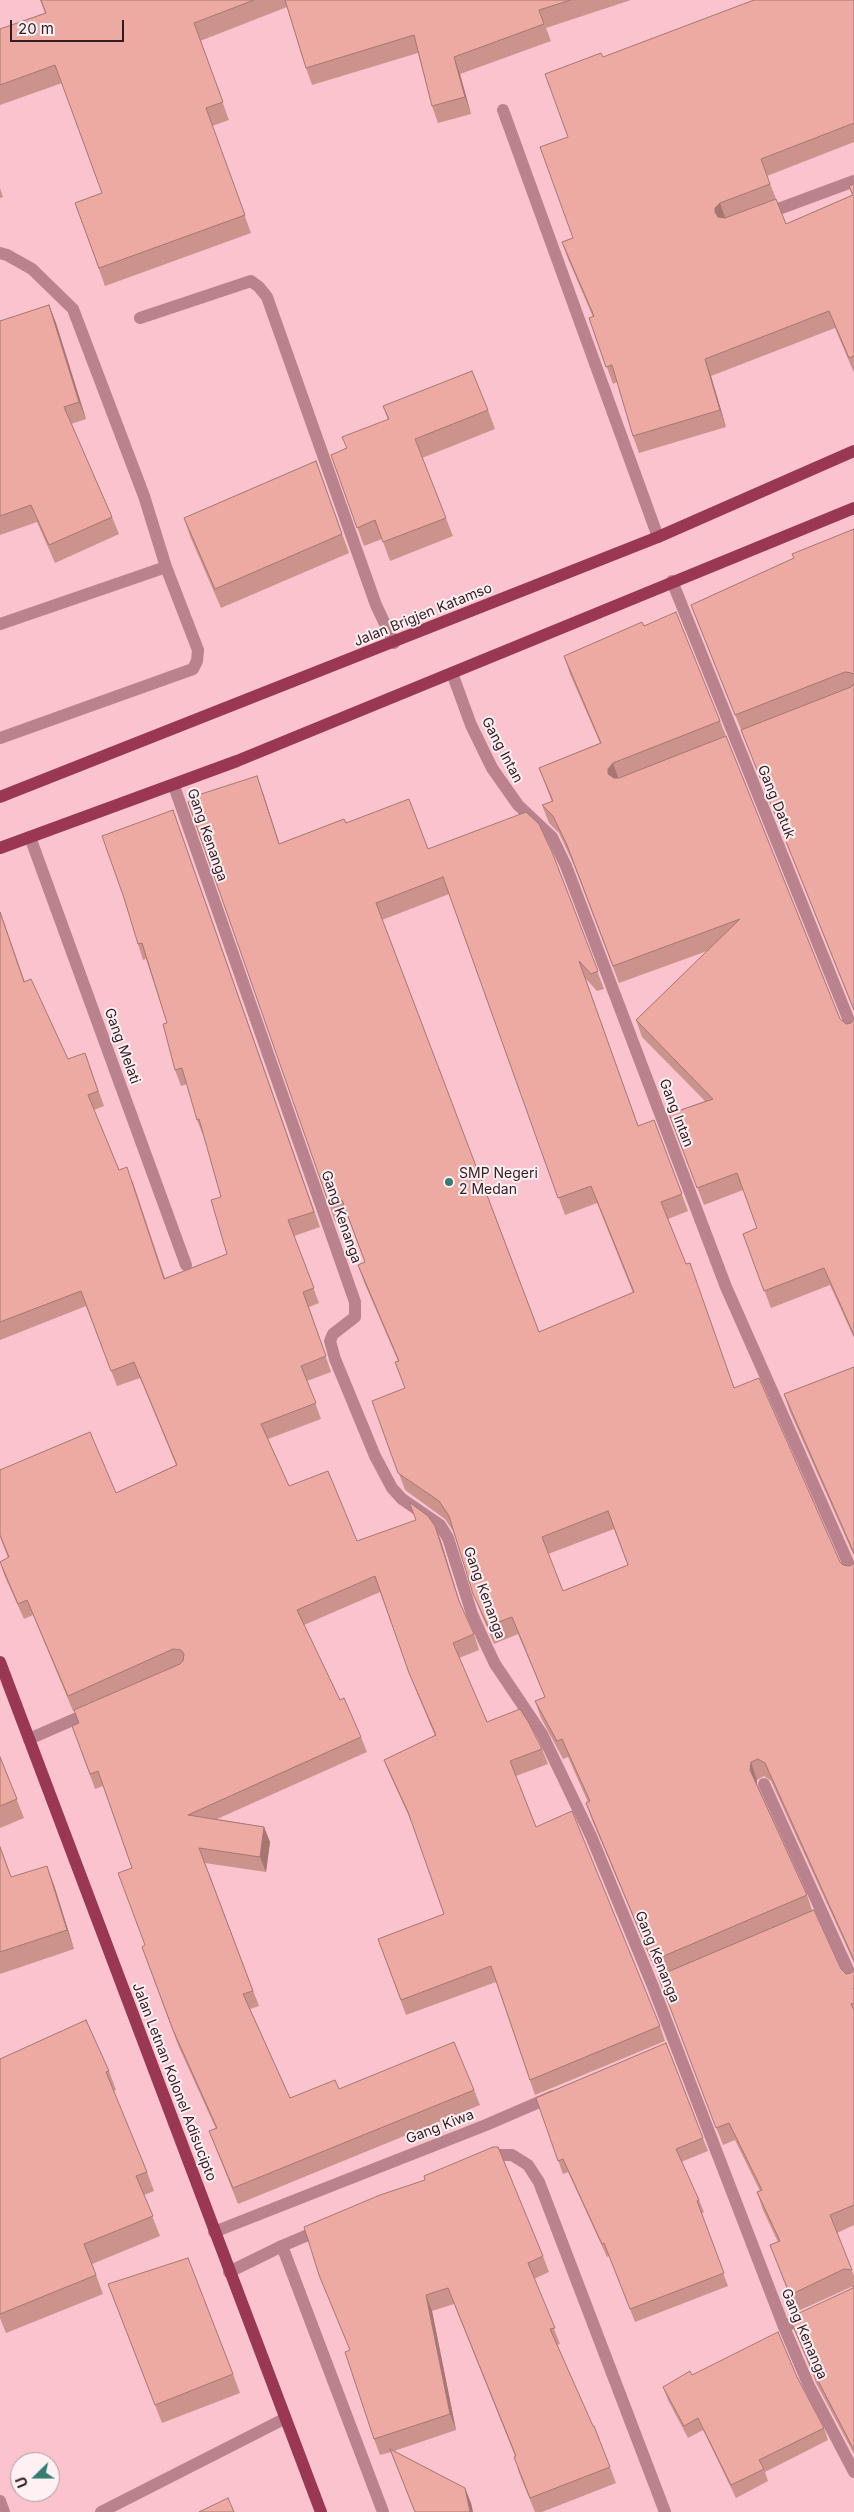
<!DOCTYPE html>
<html>
<head>
<meta charset="utf-8">
<style>
  body { margin:0 }
  #map { position:relative; width:854px; height:2512px; overflow:hidden; background:#fac3cd; font-family:Inter,sans-serif }
  canvas { display:block }
  .north { position:absolute; left:10px; top:2452px; width:50px; height:50px; box-sizing:border-box; background:#fff0f3; border:1px solid #ae9b9f; border-radius:50%; rotate:248deg; font-size:14px; font-weight:700; line-height:20px; text-align:center; color:#351c21 }
  .north::after { content:''; display:block; margin:auto; width:18px; height:22px; background:#357c75; clip-path:polygon(50% 0,100% 100%,50% 72%,0 100%) }
  .scale { position:absolute; left:10px; top:20px; width:114px; height:22px; box-sizing:border-box; border:2px solid #351c21; border-top:0; padding-left:6px; font-size:15px; line-height:18px; white-space:nowrap; color:#351c21; -webkit-text-stroke:4px #fff0f3; paint-order:stroke }
</style>
</head>
<body>
<div id="map">
<canvas width="854" height="2512"></canvas>
<div class="north">U</div>
<div class="scale">20 m</div>
</div>
<script>
const context = document.querySelector('canvas').getContext('2d');
context.lineJoin = 'round';
const shape = rows => new Path2D(rows.map(r => 'M' + r).join(''));
function strokePath(path, color, width, dash) { context.strokeStyle = color; context.lineWidth = width; context.lineCap = dash ? 'butt' : 'round'; context.setLineDash(dash || []); context.stroke(path); }
function paint(path, color) { context.fillStyle = color; context.fill(path, 'evenodd'); }
function label(font, color, halo, rows, align = 'center') {
  context.font = font + ' Inter,sans-serif'; context.lineWidth = 4; context.setLineDash([]); context.textBaseline = 'middle'; context.strokeStyle = halo; context.fillStyle = color; for (const [text, x, y, turn = 0] of rows) {
    context.save(); context.translate(x, y); context.rotate((+turn || 0) * Math.PI / 180); context.textAlign = isNaN(turn) ? turn : align; if (halo) context.strokeText(text, 0, 0); context.fillText(text, 0, 0); context.restore();
  }
}
strokePath(shape([
  [503,110,658,537],
  [765,214,854,181],
  [0,253,7,255,32,269,73,309,144,496,166,567,198,650,197,661,193,669,0,738],
  [140,318,251,281,259,287,267,297,376,605,394,643],
  [672,581,854,1033],
  [0,624,166,567],
  [452,673,471,725,492,768,518,805,552,837,566,866,726,1287,854,1576],
  [174,786,355,1302,355,1317,333,1334,330,1341,335,1359,375,1456,392,1488,402,1499,440,1525,448,1538,472,1614,485,1643,495,1664,542,1734,591,1836,654,1989,784,2327,809,2386,854,2472],
  [30,837,186,1265],
  [29,1739,91,1712],
  [764,1784,854,1983],
  [486,2160,497,2155,512,2155,528,2165,539,2182,665,2512],
  [214,2232,486,2125,553,2096],
  [282,2246,322,2229],
  [229,2272,282,2246,383,2512],
  [784,2327,813,2313],
  [0,2501,4,2512],
  [101,2512,284,2419]
]), '#ba828d', 12);
strokePath(shape([
  [0,797,658,537,854,451],
  [0,848,237,761,854,508],
  [0,1662,321,2512]
]), '#9a3854', 12);
paint(shape([
  [40,0,631,0,546,28,551,41,460,74,471,114,438,123,432,106,418,53,312,85,306,68,287,7,200,41,229,120,212,126,251,233,105,286,75,203,102,193,62,83,0,105,0,29,45,13],
  [854,0,854,142,767,176,786,224,852,195,849,186,854,184,854,373,835,328,711,376,726,427,639,453,633,436,617,382,613,384,589,318,593,317,568,259,562,242,573,238,568,137,603,57],
  [0,188,3,197,0,198],
  [49,305,56,323,86,419,71,424,112,517,119,534,55,563,37,522,0,535,0,321],
  [383,406,488,410,495,429,422,458,453,536,390,561,382,539,364,546,331,455,346,448,388,420],
  [316,461,349,553,221,608,190,536,184,518],
  [854,529,854,1011,691,605,794,558],
  [644,626,720,721,840,1019,846,1024,851,1023,854,1019,854,1338,830,1285,771,1308,743,1234,757,1228,743,1190,704,1205,669,1114,705,1101,642,1037,636,1020,707,951,619,983,573,863,559,833,549,823,542,805,552,802,539,768,600,743,570,674,564,656],
  [263,793,279,844,344,819,346,823,428,849,552,852,604,989,597,991,585,978,638,1126,654,1120,688,1211,668,1219,734,1387,840,1562,843,1565,850,1566,854,1563,854,1963,771,1781,764,1776,757,1780,757,1784,807,1895,812,1910,841,1969,846,1974,851,1973,854,1969,854,2225,837,2233,854,2276,854,2454,816,2383,792,2324,799,2320,854,2287,851,2287,796,2312,770,2245,778,2242,763,2210,757,2192,760,2191,735,2140,723,2145,659,1978,592,1820,586,1803,588,1802,568,1757,563,1759,541,1718,535,1701,545,1697,518,1634,494,1644,480,1611,453,1531,445,1519,405,1490,372,1401,405,1389,398,1361,364,1282,358,1265,365,1262,348,1217,335,1222,329,1204],
  [449,894,565,1215,597,1203,633,1293,539,1332,382,920],
  [614,1529,628,1565,563,1591,548,1554],
  [173,810,320,1227,294,1236,319,1303,309,1307,331,1372,307,1381,321,1419,268,1439,289,1486,357,1541,435,1526,461,1607,474,1634,479,1650,459,1658,487,1722,542,1749,548,1764,516,1776,536,1827,660,2026,665,2041,535,2095,496,1982,406,2015,378,1939,444,1914,413,1825,390,1775,384,1760,435,1736,415,1688,380,1592,304,1625,340,1700,361,1737,367,1752,217,1819,264,1827,270,1842,266,1872,205,1863,259,2006,250,2009,290,2098,339,2089,474,2090,480,2105,238,2204,209,2131,216,2129,178,2045,142,1947,145,1945,132,1868,103,1786,95,1789,72,1726,79,1723,74,1710,179,1665,73,1711,33,1615,24,1619,5,1577,0,1562,8,1558,0,1537,0,1470,116,1493,176,1465,140,1378,117,1386,86,1306,0,1340,0,911,25,982,68,1059,85,1053,104,1106,94,1110,119,1170,133,1182,165,1278,227,1254,221,1197,204,1135,203,1135,197,1120,187,1084,181,1086,175,1070,167,1023,146,959,143,960,138,944],
  [854,1367,854,1556,790,1412,784,1394],
  [0,1757,24,1818,0,1828],
  [0,1846,11,1877,54,1885,74,1949,0,1974],
  [666,2043,708,2151,681,2162,699,2200,704,2212,701,2214,728,2286,635,2322,609,2256,607,2257,568,2172,563,2174,536,2098],
  [0,2059,109,2071,116,2090,113,2091,147,2172,154,2191,144,2195,160,2236,92,2264,103,2294,6,2333,0,2318],
  [543,2256,549,2272,534,2279,560,2344,557,2345,610,2467,616,2483,542,2512,535,2512,519,2473,515,2456,454,2304,432,2311,456,2430,394,2451,465,2488,471,2503,473,2512,415,2512,391,2452,380,2455,374,2439,350,2350,319,2275],
  [108,2284,233,2374,240,2393,162,2423],
  [692,2375,797,2377,824,2428,828,2440,765,2472,768,2481,736,2498,703,2430,688,2438,668,2400,663,2387]
]), '#cc928c');
paint(shape([
  [454,57,460,74,471,114,465,97],
  [720,203,726,220,721,225,715,212,715,208],
  [49,305,56,323,86,419,79,402],
  [705,359,711,376,726,427,720,410],
  [613,763,619,780,614,786,608,774,608,769],
  [257,776,263,793,285,861,279,844],
  [435,1526,441,1541,464,1616,459,1601],
  [751,1762,757,1780,757,1787,750,1770],
  [264,1827,270,1842,266,1872,260,1857],
  [47,1866,54,1885,74,1949,67,1930],
  [426,2295,432,2311,456,2430,450,2414],
  [465,2488,471,2503,473,2512,470,2512]
]), '#a67772');
const building = shape([
  [41,0,254,0,194,23,223,102,206,108,245,215,99,268,75,203,102,193,55,65,0,85,0,29,46,13,41,0],
  [285,0,571,0,539,10,544,24,454,57,465,97,432,106,414,35,306,68,285,0],
  [754,0,854,0,854,123,761,159,770,184,720,203,715,208,715,212,718,217,725,218,776,199,786,224,853,195,849,186,854,184,854,356,849,358,829,311,705,359,720,410,633,436,612,365,606,367,589,318,594,316,562,242,573,238,540,147,568,137,545,74,601,53,603,57,754,0],
  [49,305,79,402,64,407,112,517,49,545,31,505,0,516,0,321,49,305],
  [472,371,488,410,415,439,446,518,383,542,375,520,357,528,331,455,347,448,342,437,389,419,383,406,472,371],
  [316,461,342,534,215,589,184,518,316,461],
  [854,529,854,675,852,673,845,672,735,715,691,605,794,558,792,554,854,529],
  [676,612,720,721,613,763,608,769,608,774,614,778,619,778,726,736,840,1019,846,1024,851,1023,854,1019,854,1335,824,1268,764,1291,743,1234,757,1228,737,1173,697,1188,669,1114,713,1099,636,1020,740,919,613,966,567,845,553,816,542,805,553,801,539,768,601,743,564,656,642,622,644,626,676,612],
  [854,684,854,1010,741,730,851,687,854,684],
  [257,776,279,844,344,819,346,823,409,799,428,849,526,812,539,824,552,852,598,971,591,974,579,961,638,1126,654,1120,682,1194,661,1202,686,1264,690,1263,734,1388,759,1378,840,1562,843,1565,850,1566,854,1563,854,1960,765,1763,758,1759,751,1762,750,1770,807,1895,652,1961,586,1803,590,1801,562,1739,557,1741,535,1701,545,1697,512,1617,488,1626,473,1594,449,1516,439,1501,398,1473,372,1401,405,1388,395,1362,399,1361,358,1265,365,1262,342,1200,329,1204,188,802,196,799,195,796,257,776],
  [443,877,558,1198,591,1186,634,1292,539,1332,376,903,443,877],
  [608,1511,628,1565,563,1591,542,1537,608,1511],
  [173,810,314,1212,288,1220,314,1288,303,1292,326,1356,301,1366,316,1403,261,1424,289,1486,328,1471,357,1541,416,1520,409,1502,428,1516,435,1526,459,1601,474,1634,453,1643,487,1722,520,1709,529,1723,542,1749,510,1761,536,1827,572,1811,660,2026,530,2080,491,1966,401,2000,378,1939,444,1914,408,1812,384,1760,436,1735,409,1673,375,1576,297,1610,340,1700,344,1698,361,1737,188,1815,264,1827,260,1857,199,1848,253,1991,243,1994,290,2098,335,2080,339,2089,454,2042,474,2090,233,2188,209,2131,217,2128,173,2030,142,1947,145,1945,118,1873,132,1868,98,1771,90,1774,72,1726,79,1723,74,1710,180,1664,183,1661,184,1654,181,1650,173,1649,68,1696,27,1600,18,1604,0,1562,9,1557,0,1535,0,1470,90,1432,116,1493,177,1465,134,1362,111,1371,81,1291,0,1322,0,912,24,982,31,979,68,1059,85,1053,98,1091,88,1095,119,1170,127,1167,164,1279,227,1254,211,1200,221,1197,199,1119,197,1120,182,1068,175,1070,163,1024,167,1023,142,943,138,944,124,898,102,836,173,810],
  [854,1367,854,1553,784,1394,854,1367],
  [0,1757,17,1799,0,1806,0,1757],
  [0,1847,11,1877,47,1866,67,1930,0,1952,0,1847],
  [814,1910,841,1969,846,1974,851,1973,854,1969,854,1988,853,1988,854,1989,854,2003,851,2004,854,2010,854,2205,830,2215,852,2270,844,2269,790,2295,770,2245,780,2241,757,2192,762,2190,729,2123,716,2128,658,1976,814,1910],
  [86,2020,109,2071,106,2072,147,2172,136,2176,153,2216,84,2244,96,2275,0,2314,0,2059,86,2020],
  [666,2043,703,2138,676,2149,699,2200,697,2201,724,2273,630,2309,604,2243,602,2244,563,2159,558,2161,536,2098,666,2043],
  [493,2147,498,2147,543,2256,528,2263,555,2328,550,2329,593,2426,594,2426,610,2467,530,2498,514,2457,516,2456,448,2288,426,2295,450,2414,374,2439,345,2352,350,2350,319,2275,304,2227,380,2195,425,2180,424,2176,493,2147],
  [188,2258,233,2374,155,2405,108,2284,188,2258],
  [854,2286,854,2450,812,2369,792,2324,799,2320,797,2314,853,2288,854,2286],
  [778,2332,797,2377,824,2428,759,2460,764,2469,731,2485,698,2418,684,2426,663,2387,690,2371,692,2375,778,2332],
  [390,2449,465,2488,470,2512,415,2512,390,2449],
  [228,2498,234,2512,199,2512,228,2498]
]);
paint(building, '#edaaa3');
strokePath(building, '#a67772', 1);
for (const [x, y, r, color] of [
  [449,1182,5,"#357c75"]
]) { const dot = new Path2D(); dot.arc(x, y, r, 0, 2 * Math.PI); context.fillStyle = color; context.fill(dot); strokePath(dot, '#fff0f3', 2); }
label('14px', '#351c21', '#fff0f3', [
  ["Jalan Brigjen Katamso",423,615,-22],
  ["Gang Intan",502,750,62],
  ["Gang Datuk",776,802,68],
  ["Gang Kenanga",207,835,71],
  ["Gang Melati",122,1046,70],
  ["Gang Intan",676,1113,69],
  ["Gang Kenanga",341,1217,71],
  ["Gang Kenanga",484,1593,70],
  ["Gang Kenanga",657,1957,68],
  ["Jalan Letnan Kolonel Adisucipto",174,2082,69],
  ["Gang Kiwa",440,2127,-21],
  ["Gang Kenanga",804,2334,67]
]);
label('14px', '#351c21', '#fff0f3', [
  ["SMP Negeri",459,1174],
  ["2 Medan",459,1190]
], 'left');
</script>
</body>
</html>
